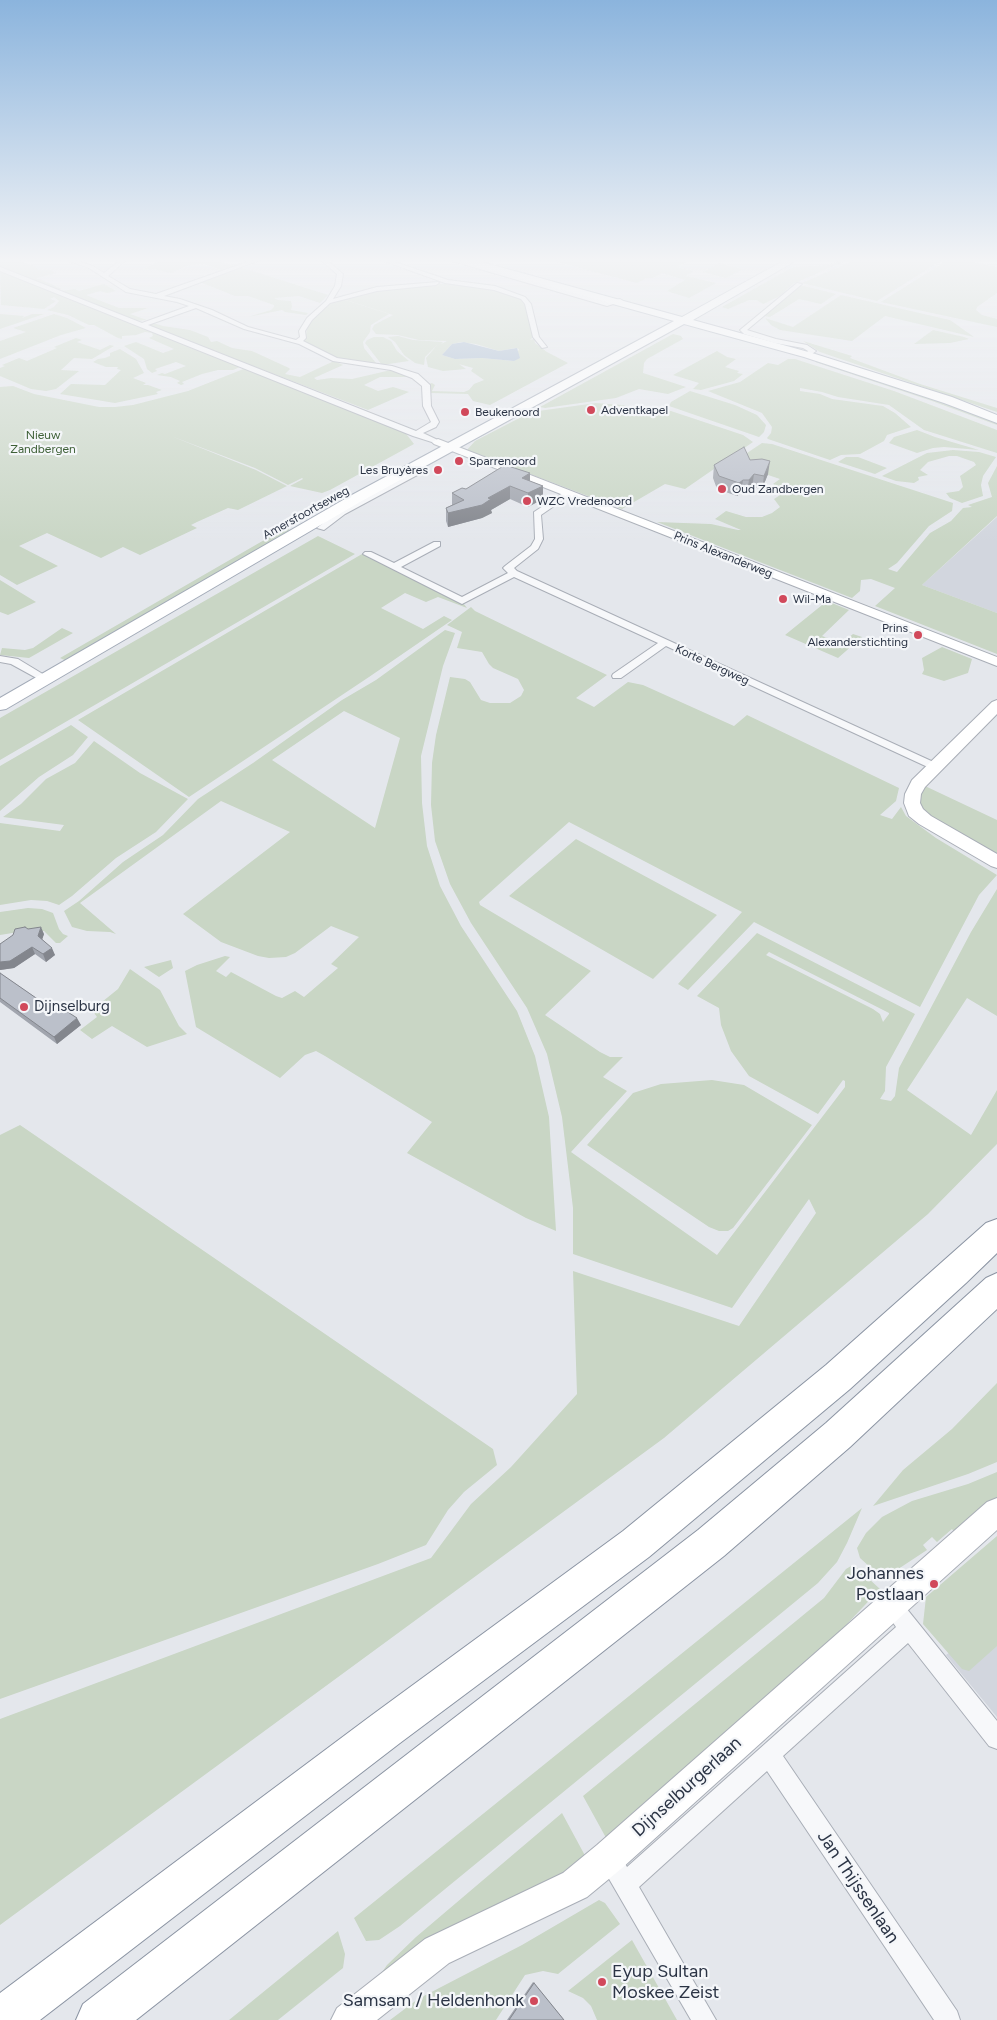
<!DOCTYPE html>
<html>
<head>
<meta charset="utf-8">
<style>
  body { margin:0 }
  canvas { display:block; background:#e4e7ec }
</style>
</head>
<body>
<canvas width="997" height="2020"></canvas>
<script>
const context = document.querySelector('canvas').getContext('2d');
context.lineJoin = 'round';
function paint(path, color) { context.fillStyle = color; context.fill(path, 'evenodd'); }
const shape = rows => new Path2D(rows.map(r => 'M' + r).join(''));
function strokePath(path, color, width, dash) { context.strokeStyle = color; context.lineWidth = width; context.lineCap = dash ? 'butt' : 'round'; context.setLineDash(dash || []); context.stroke(path); }
function label(font, color, halo, rows, align = 'center') {
  context.font = font + ' Figtree,sans-serif'; context.lineWidth = 4.5; context.setLineDash([]); context.textBaseline = 'middle'; context.strokeStyle = halo; context.fillStyle = color; for (const [text, x, y, turn = 0] of rows) {
    context.save(); context.translate(x, y); context.rotate((+turn || 0) * Math.PI / 180); context.textAlign = isNaN(turn) ? turn : align; if (halo) context.strokeText(text, 0, 0); context.fillText(text, 0, 0); context.restore();
  }
}
paint(shape([
  [997,517,997,613,922,585],
  [997,1618,997,1717,946,1655]
]), '#d2d6de');
paint(shape([
  [0,261,22,261,24,262,23,263,33,265,39,270,50,270,56,273,37,278,62,289,58,290,0,267],
  [159,261,218,261,234,266,221,270,203,264,190,265,171,273,153,269,142,270],
  [553,261,688,261,677,267,693,271,686,276,716,283,689,298,667,291,685,280,662,273,653,278,647,278,637,283],
  [839,261,845,261,793,284,780,296,763,304,757,300,749,300,728,309,722,307,793,267,829,265],
  [853,261,969,261,997,267,997,293,977,307,976,310,982,315,997,319,997,327,881,302,943,263,939,262,877,301,802,283],
  [719,263,743,269,726,278,703,272],
  [240,267,328,295,320,303,299,296,274,298,278,300,291,301,292,306,291,310,308,313,306,315,285,312,282,310,248,317,271,310,274,307,274,305,248,296,235,296,200,282],
  [0,270,240,367,233,370,218,370,202,374,182,382,184,384,181,385,177,383,180,381,171,377,157,375,162,373,165,374,186,366,176,362,155,369,157,371,152,373,147,369,144,359,124,346,136,342,163,353,174,349,149,338,153,336,152,333,145,332,136,335,122,336,122,339,118,338,94,325,89,325,68,315,47,310,54,307,59,301,54,297,50,299,56,301,44,309,1,305],
  [104,284,116,291,107,293,100,291,86,295,119,308,148,308,130,314,147,320,137,321,60,291,75,289,79,291],
  [429,284,455,284,497,290,519,297,526,306,533,337,530,340,534,339,535,343,547,352,568,363,490,405,473,401,468,394,431,393,429,384,432,383,435,385,432,391,464,392,469,390,474,384,484,380,471,371,473,368,459,364,466,369,443,371,428,367,426,358,438,344,425,357,424,365,415,363,404,355,395,342,388,337,398,336,413,340,443,342,441,344,447,341,419,340,398,335,376,334,372,329,374,325,393,315,343,299,367,292],
  [461,342,476,344,499,351,515,348,519,349,514,361,482,358,455,359,442,355,452,344],
  [800,285,836,294,821,304,799,299,770,317,764,316],
  [841,295,950,320,974,337,885,316,852,341,780,330,771,325,765,318,793,327],
  [342,299,389,314,371,325,370,332,363,342,364,348,376,363,373,365,342,361,302,341,306,337,307,325,325,306],
  [0,314,24,316,22,318,32,314,44,314,0,329],
  [54,314,67,318,86,328,61,335,0,359,0,341,26,332,13,328],
  [153,323,163,326,190,330,208,337,211,342,217,341,232,348,252,351,289,368,290,369,285,374,300,377,334,361,343,365,314,378,317,380,331,378,352,379,391,370,399,372,409,377,380,377,364,385,378,391,393,387,409,392,368,410,146,325],
  [933,330,964,337,969,339,950,343,914,344],
  [673,334,681,336,683,339,647,359,644,363,643,373,686,387,668,394,639,389,616,398,545,408,540,407],
  [374,337,383,337,391,341,397,351,409,361,382,365,365,343,367,340],
  [76,338,82,340,77,342,100,350,110,345,114,346,92,359,74,358,61,370,79,371,56,389,46,391,31,389,0,376,0,368,5,366,2,365,19,358,27,361,57,348,54,347],
  [803,341,852,356,850,358,920,384,997,408,997,412,820,352],
  [120,349,136,359,144,373,133,378,146,383,143,385,148,385,162,390,156,392,158,394,115,403,60,394,71,384,105,385,121,370,117,369,118,367,106,367,93,362,98,359,105,358,110,356,110,353],
  [717,351,727,357,736,359,725,367,739,371,737,373,743,374,734,381,701,390,693,389,699,383,673,375],
  [788,359,795,359,894,391,997,430,997,453,924,430,889,405,838,397,822,392,800,388,800,391,820,394,832,399,883,406,895,413,911,427,887,435,884,441,860,454,841,455,830,460,768,439,767,438,771,433,772,427,762,413,708,391,740,382,768,363,778,365],
  [818,360,997,420,997,425,932,401,815,362],
  [246,368,404,431,414,444,330,490,322,493,290,486,303,479,302,478,288,485,255,468,171,436,256,470,287,486,238,510,228,508,197,522,191,525,197,528,140,555,123,547,101,558,47,533,19,546,58,566,17,585,0,575,0,387,13,386,34,394,99,407,115,407,133,405,188,391],
  [690,391,735,405,757,415,766,425,764,432,759,437,669,406,671,402],
  [596,403,622,405,653,411,671,411,743,435,753,442,685,489,665,484,622,509,467,450,475,441,531,412],
  [917,430,935,437,979,450,944,447,933,448,917,453,889,443,894,437],
  [762,443,772,444,953,503,952,511,929,526,897,563,888,569,897,572,930,533,951,521,963,508,972,507,968,505,992,497,988,483,997,466,997,516,922,585,997,613,997,654,875,606,895,588,871,579,861,580,860,591,852,598,657,522,711,524,738,530,741,530,715,519,726,511,746,517,762,517,772,513,780,507,774,499,788,490,773,484,780,479,732,463],
  [953,450,979,452,996,457,983,476,981,485,983,496,962,503,950,498,946,493,959,491,963,487,960,476,976,465,974,462,957,456,949,456,928,462,920,470,928,475,918,477,919,480,914,483,896,481,882,476,927,453],
  [846,457,858,457,887,468,875,474,838,462],
  [285,528,293,531,69,662,60,658],
  [318,536,355,554,0,760,0,718],
  [362,554,460,599,467,608,438,597,426,602,405,593,381,608,423,629,444,616,452,620,369,677,189,797,78,720],
  [0,580,36,602,8,615,0,612],
  [827,601,849,610,822,636,842,643,853,634,862,637,838,658,785,635],
  [471,607,475,611,514,630,607,675,576,698,594,707,628,682,643,685,734,726,747,715,899,788,896,801,880,815,892,819,901,807,906,816,936,838,997,875,979,895,920,1007,754,922,688,990,678,984,742,912,569,822,479,902,480,905,591,971,545,1015,600,1052,610,1057,623,1057,603,1077,627,1091,571,1152,717,1255,845,1087,845,1081,843,1080,818,1114,749,1076,731,1051,721,1025,719,1008,697,996,757,933,915,1014,886,1067,885,1091,880,1099,891,1101,895,1096,899,1068,971,932,997,889,997,1016,967,998,907,1090,971,1135,997,1090,997,1144,928,1214,664,1438,0,1925,0,1719,431,1558,471,1504,511,1467,577,1394,573,1271,739,1326,816,1213,809,1199,732,1308,573,1254,573,1208,562,1117,547,1054,527,1008,471,923,450,884,435,841,431,805,432,763,436,735,450,677,465,679,470,682,481,700,490,703,510,703,521,696,524,690,518,679,493,668,489,664,482,652,457,648,462,632,447,625],
  [769,952,889,1013,889,1014,883,1022,880,1014,873,1009,766,955],
  [62,628,73,633,29,658,0,655,2,648,25,650,33,648],
  [445,630,455,633,443,666,421,756,422,803,427,846,440,886,461,926,517,1011,535,1056,549,1117,556,1231,526,1218,407,1153,432,1122,325,1056,316,1051,305,1055,280,1078,196,1027,185,971,197,965,225,956,230,957,216,971,226,977,231,972,276,996,282,998,295,991,304,997,338,968,331,964,359,937,331,926,295,953,286,957,269,958,258,956,221,942,183,914,290,832,221,801,80,903,116,934,110,932,87,931,72,927,64,911,79,901,123,862,163,835,198,799,253,763,342,700,376,680],
  [344,711,400,738,375,828,272,760],
  [942,647,972,659,968,673,944,681,922,674,924,670,922,658],
  [71,725,88,737,73,755,39,777,0,811,0,766],
  [94,741,140,773,188,799,156,832,116,858,72,896,59,905,47,901,31,900,0,905,0,823,60,831,64,825,3,817,21,804,46,779,75,763],
  [925,786,997,820,997,858,930,818,918,804,921,792],
  [576,839,717,915,653,979,509,896],
  [28,908,42,909,53,913,59,929,63,934,68,936,60,943,56,943,44,931,31,930,0,935,0,912],
  [171,960,173,968,159,977,144,967],
  [130,969,160,990,179,1026,187,1034,147,1047,112,1026,92,1039,80,1030,97,1017,92,1010,118,989],
  [712,1080,744,1085,812,1125,733,1228,728,1231,719,1231,709,1227,587,1145,633,1093,661,1084],
  [20,1125,493,1449,497,1465,464,1492,448,1510,426,1545,378,1564,0,1699,0,1135],
  [997,1383,997,1462,968,1474,873,1506,903,1470,952,1429],
  [997,1472,997,1498,955,1533,952,1529,937,1542,932,1537,923,1545,927,1550,883,1579,860,1558,857,1548,866,1533,882,1517,912,1501,968,1484],
  [862,1508,847,1543,837,1562,818,1583,400,1926,379,1940,366,1941,354,1918],
  [997,1536,997,1646,969,1671,962,1669,923,1624,926,1597],
  [851,1566,855,1566,880,1589,832,1640,610,1845,583,1796,824,1598,846,1569],
  [562,1813,589,1863,365,1997,387,1965,416,1937],
  [599,1900,605,1903,620,1924,558,1974,543,1971,525,1975,496,2020,390,2020,418,1999,522,1945],
  [338,1931,345,1954,343,1968,278,2020,229,2020],
  [632,1940,677,2020,597,2020,591,2006,583,1998,568,1991]
]), '#c9d6c5');
paint(shape([
  [464,342,499,351,517,348,520,358,514,361,482,358,455,359,442,355,452,344]
]), '#9fb4cc');
const street = shape([
  [69,261,77,261,93,266,104,273,119,261,125,261,108,276,130,289,156,294,250,261,257,261,164,296,180,299,212,310,248,327,296,340,300,337,299,331,307,318,326,301,335,286,337,274,322,261,328,261,343,274,341,286,333,299,377,287,438,282,439,283,436,285,377,291,330,303,312,320,305,331,306,338,303,341,337,358,392,366,418,374,430,385,431,406,439,422,436,427,423,433,442,442,438,444,413,436,0,271,0,267,142,323,189,306,177,302,126,292,89,268,69,261],
  [196,308,244,329,299,344,333,361,391,370,412,378,422,386,423,406,431,422,416,431,148,325,196,308],
  [384,261,392,261,448,280,495,286,525,297,531,304,539,337,547,347,542,348,533,337,525,304,521,299,494,290,445,283,384,261],
  [452,261,460,261,607,302,620,299,623,301,607,306,452,261],
  [797,283,802,284,747,330,776,339,807,345,816,351,808,357,805,355,808,351,803,348,775,343,744,334,740,330,797,283],
  [411,464,417,464,422,471,421,473,345,514,324,530,317,528,339,510,413,470,410,466,411,464],
  [566,491,573,493,541,515,543,539,538,549,514,568,517,571,940,765,942,767,940,769,932,769,666,646,621,678,613,678,612,676,613,674,658,643,514,577,462,604,363,554,365,552,371,552,394,563,434,542,440,542,440,546,401,567,462,597,508,573,503,568,505,566,531,546,535,539,534,512,566,491],
  [0,656,18,659,51,679,50,681,42,681,11,664,0,662,0,656],
  [891,1595,898,1598,997,1721,997,1749,989,1746,908,1643,783,1756,957,2011,960,2020,934,2020,767,1771,639,1887,716,2020,691,2020,601,1865,598,1857,601,1849,609,1846,617,1849,627,1867,896,1627,881,1605,884,1598,891,1595]
]);
const secondary = shape([
  [438,439,997,657,997,666,434,444,432,442,438,439],
  [997,700,997,714,925,787,921,794,920,803,923,809,931,816,997,854,997,868,991,866,919,824,909,816,904,803,905,794,912,780,992,702,997,700],
  [997,1498,997,1530,621,1869,587,1897,449,1963,377,2020,331,2020,337,2008,425,1939,563,1873,597,1845,987,1502,997,1498]
]);
const primary = shape([
  [463,261,478,261,682,317,783,261,794,261,792,263,693,320,812,353,952,397,997,415,997,423,944,403,804,357,684,324,360,502,6,709,0,710,0,698,350,496,674,321,465,263,463,261]
]);
const highway = shape([
  [997,1219,997,1253,966,1283,850,1389,649,1557,400,1743,40,2020,0,2020,0,1993,372,1715,623,1531,826,1365,986,1223,997,1219],
  [997,1273,997,1309,850,1447,724,1556,136,2020,76,2020,83,2004,698,1530,826,1423,986,1278,997,1273]
]);
strokePath(street, '#a9aeb7', 2);
strokePath(secondary, '#a9aeb7', 2);
strokePath(primary, '#a3abb8', 2);
strokePath(highway, '#8b94a3', 2);
paint(street, '#f7f8fa');
paint(secondary, '#fff');
paint(primary, '#fff');
paint(highway, '#fff');
paint(shape([
  [750,460,768,474,762,489,752,487,747,493,741,493,737,496,717,489,713,478,714,465],
  [530,473,530,481,543,486,543,499,528,507,510,499,491,510,492,513,482,518,448,527,446,521,446,508,452,505,452,493,466,489],
  [28,929,44,934,42,939,55,955,46,962,35,954,14,968,0,970,0,944],
  [0,973,52,1009,81,1025,57,1044,0,1002],
  [533,1982,564,2020,507,2020]
]), '#a1a5ae');
paint(shape([
  [770,461,768,474,762,489,764,476],
  [530,473,530,486,522,478],
  [754,474,752,487,747,493,749,480],
  [743,480,741,493,737,496,739,483],
  [510,486,510,499,491,510,492,513,482,518,448,527,448,513,488,498],
  [543,486,543,499,528,507,528,493],
  [41,927,44,934,41,943,38,936],
  [32,947,35,954,14,968,0,970,0,962],
  [52,948,55,955,46,962,43,954],
  [77,1018,81,1025,57,1044,54,1037]
]), '#83868d');
const building = shape([
  [744,447,750,460,762,459,770,461,764,476,754,474,749,480,743,480,739,483,719,476,714,465,744,447],
  [505,465,530,473,522,478,543,486,528,493,510,486,488,498,491,499,482,505,448,513,446,508,464,500,452,493,462,488,466,489,505,465],
  [25,927,28,929,41,927,38,936,52,948,43,954,32,947,10,961,0,962,0,944,13,935,15,929,25,927],
  [0,973,52,1009,57,1005,77,1018,54,1037,0,998,0,973],
  [534,1983,564,2020,509,2020,534,1983]
]);
paint(building, '#bbc0ca');
strokePath(building, '#83868d', 1);
const sky = context.createLinearGradient(0, 0, 0, 543);
sky.addColorStop(0, '#8bb4dd');
sky.addColorStop(0.48, '#f3f4f6');
sky.addColorStop(1, '#f3f4f600');
context.fillStyle = sky;
context.fillRect(0, 0, 997, 543);
for (const [x, y, r, color] of [
  [591,410,5,"#d1495b"],
  [465,412,5,"#d1495b"],
  [459,461,5,"#d1495b"],
  [438,470,5,"#d1495b"],
  [722,489,5,"#d1495b"],
  [527,501,5,"#d1495b"],
  [783,599,5,"#d1495b"],
  [918,635,5,"#d1495b"],
  [24,1007,5,"#d1495b"],
  [934,1584,5,"#d1495b"],
  [602,1982,5,"#d1495b"],
  [534,2001,5,"#d1495b"]
]) { const dot = new Path2D(); dot.arc(x, y, r, 0, 2 * Math.PI); context.fillStyle = color; context.fill(dot); strokePath(dot, '#f4f6f9', 2); }
label('12px', '#2b3445', '#f4f6f9', [
  ["Adventkapel",601,410],
  ["Beukenoord",475,412],
  ["Sparrenoord",469,461],
  ["Les Bruyères",428,470,"right"],
  ["Oud Zandbergen",732,489],
  ["WZC Vredenoord",537,501],
  ["Wil-Ma",793,599],
  ["Prins",908,628,"right"],
  ["Alexanderstichting",908,642,"right"]
], 'left');
label('12px', '#3f6138', '#f4f6f9', [
  ["Nieuw",43,435],
  ["Zandbergen",43,449]
]);
label('12px', '#2b3445', '#f4f6f9', [
  ["Amersfoortseweg",306,513,-29],
  ["Prins Alexanderweg",723,555,22],
  ["Korte Bergweg",712,665,25]
]);
label('15px', '#2b3445', '#f4f6f9', [
  ["Dijnselburg",34,1007]
], 'left');
label('18px', '#2b3445', '#f4f6f9', [
  ["Johannes",924,1574],
  ["Postlaan",924,1595],
  ["Eyup Sultan",612,1972,"left"],
  ["Moskee Zeist",612,1993,"left"],
  ["Samsam / Heldenhonk",524,2001]
], 'right');
label('18px', '#2b3445', '#f4f6f9', [
  ["Dijnselburgerlaan",687,1787,-42],
  ["Jan Thijssenlaan",858,1887,56]
]);
</script>
</body>
</html>
